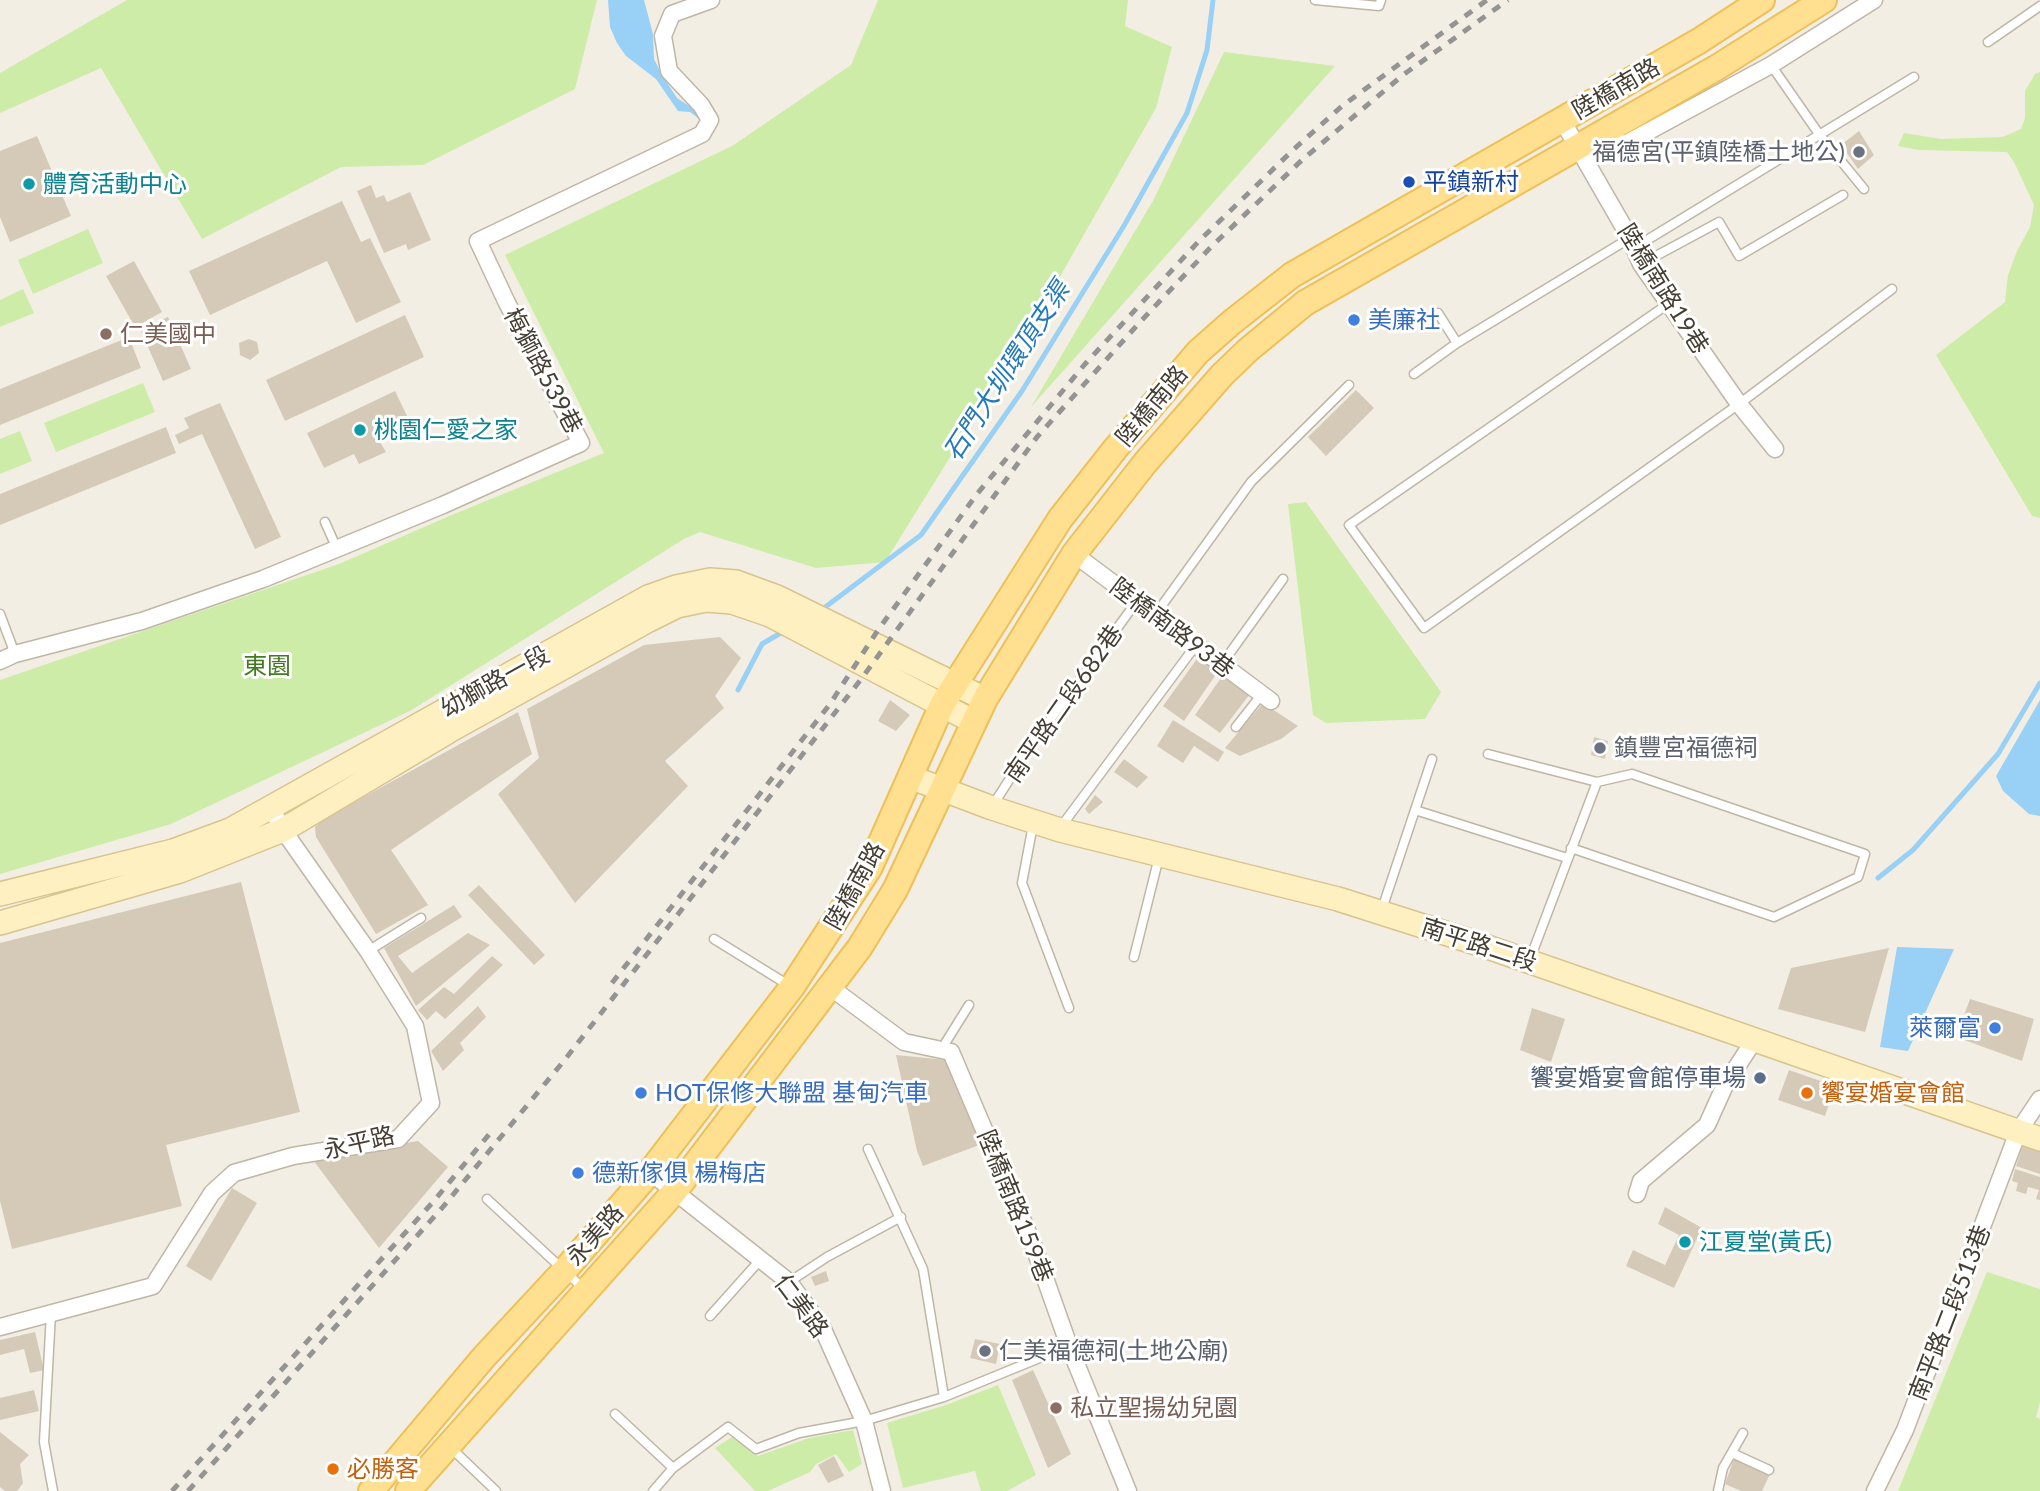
<!DOCTYPE html>
<html>
<head>
<meta charset="utf-8">
<style>
  body { margin:0 }
  canvas { display:block; background:#f3eee3 }
</style>
</head>
<body>
<canvas width="2040" height="1491"></canvas>
<script>
const context = document.querySelector('canvas').getContext('2d');
context.lineJoin = 'round';
function paint(path, color) { context.fillStyle = color; context.fill(path, 'evenodd'); }
const shape = rows => new Path2D(rows.map(r => 'M' + r).join(''));
function strokePath(path, color, width, dash) { context.strokeStyle = color; context.lineWidth = width; context.lineCap = dash ? 'butt' : 'round'; context.setLineDash(dash || []); context.stroke(path); }
function label(font, color, halo, rows, align = 'center') {
  context.font = font + ' Lato,"Noto Sans TC",sans-serif'; context.lineWidth = 6; context.setLineDash([]); context.textBaseline = 'middle'; context.strokeStyle = halo; context.fillStyle = color; for (const [text, x, y, turn = 0] of rows) {
    context.save(); context.translate(x, y); context.rotate((+turn || 0) * Math.PI / 180); context.textAlign = isNaN(turn) ? turn : align; if (halo) context.strokeText(text, 0, 0); context.fillText(text, 0, 0); context.restore();
  }
}
paint(shape([
  [127,0,597,0,575,89,423,165,341,167,202,239,101,68,0,113,0,73],
  [878,0,1128,0,1125,26,1172,47,1156,108,1037,317,885,562,816,568,700,532,684,539,410,711,171,824,0,874,0,680,339,564,454,514,604,453,505,255,732,146,851,65],
  [1224,52,1335,66,1031,407,1154,199],
  [2040,72,2040,518,2032,516,1936,355,2005,302,2008,275,2017,251,2030,227,2034,205,2014,162,2007,152,1919,150,1898,146,1904,133,1941,139,2003,137,2021,129,2025,118,2025,91,2035,74],
  [88,229,103,263,33,294,18,260],
  [23,289,34,313,0,327,0,300],
  [143,383,155,412,56,452,44,423],
  [20,431,32,461,0,474,0,439],
  [1306,502,1441,692,1425,719,1326,723,1313,715,1288,504],
  [1987,1272,2040,1289,2040,1402,2036,1417,2040,1419,2040,1491,1898,1491],
  [998,1385,1036,1475,1007,1491,981,1491,975,1471,903,1488,887,1423,946,1405],
  [853,1430,862,1464,849,1472,836,1454,816,1464,810,1472,768,1491,755,1491,715,1448,732,1437,758,1456,809,1438]
]), '#cdeca7');
paint(shape([
  [608,0,644,0,653,34,654,59,662,75,677,98,700,113,698,118,690,112,678,111,656,79,626,56,617,43,610,27],
  [2040,700,2040,816,2029,814,2003,791,1996,776],
  [1897,947,1954,949,1908,1051,1880,1047]
]), '#99d0f6');
strokePath(shape([
  [820,611,921,535,1022,391,1125,224,1187,113,1207,50,1213,0],
  [738,690,762,644,784,631],
  [1878,878,1913,850,1998,754,2040,683]
]), '#99d0f6', 5);
paint(shape([
  [1859,131,1874,155,1858,169,1841,145],
  [37,136,71,216,10,242,0,217,0,151],
  [371,185,376,198,384,195,387,202,410,192,431,240,408,250,406,244,384,253,357,191],
  [342,201,361,242,370,238,401,302,356,323,327,261,210,315,189,271],
  [134,261,162,312,135,327,106,276],
  [405,315,424,357,285,421,266,380],
  [168,317,191,369,163,381,140,329],
  [129,337,141,368,0,425,0,389],
  [249,339,257,342,259,353,250,360,240,355,239,343],
  [1356,390,1374,408,1326,456,1308,437],
  [395,391,412,426,380,442,386,452,359,464,354,454,324,468,307,433],
  [220,403,281,537,255,549,202,434,179,444,175,435,189,428,184,418],
  [166,427,176,453,0,525,0,494],
  [720,637,741,658,715,696,724,708,665,761,688,786,575,903,498,794,539,758,527,709,644,645],
  [1199,656,1219,670,1184,721,1163,706],
  [1223,675,1250,694,1220,733,1195,715],
  [890,700,910,715,896,731,878,721],
  [1263,703,1298,726,1281,739,1240,756,1225,748],
  [518,712,532,754,391,850,428,905,376,934,316,837,315,827,322,820],
  [1173,720,1224,752,1218,762,1194,746,1183,763,1157,746],
  [1594,737,1608,741,1605,759,1591,755],
  [1124,759,1148,777,1137,788,1114,772],
  [1095,795,1103,802,1089,814,1085,809],
  [241,882,300,1112,166,1145,182,1206,12,1249,0,1201,0,943],
  [479,885,545,955,534,965,468,895],
  [454,905,462,917,398,956,412,973,468,933,490,945,416,1006,384,948],
  [1889,948,1865,1032,1778,1009,1791,968],
  [492,956,503,965,445,1019,436,1011,427,1020,418,1010,444,987,454,994],
  [1970,999,2034,1019,2022,1061,1956,1037],
  [478,1006,486,1017,460,1043,464,1050,443,1071,431,1051],
  [1532,1008,1565,1019,1551,1062,1520,1050],
  [896,1055,947,1060,982,1144,923,1166,917,1151],
  [1789,1070,1835,1086,1825,1116,1778,1100],
  [418,1141,448,1167,379,1248,313,1160],
  [2023,1145,2040,1151,2040,1174,2016,1166],
  [2015,1169,2040,1177,2040,1200,2036,1199,2039,1190,2028,1187,2026,1194,2016,1191,2018,1183,2012,1181],
  [232,1188,257,1203,211,1281,186,1266],
  [1665,1207,1702,1228,1674,1288,1626,1266,1633,1250,1665,1265,1679,1235,1658,1224],
  [826,1271,829,1281,815,1286,811,1277],
  [35,1332,44,1370,30,1373,24,1349,0,1355,0,1340],
  [975,1339,1000,1344,996,1364,970,1358],
  [1033,1370,1071,1454,1048,1468,1012,1380],
  [34,1390,39,1411,0,1420,0,1398],
  [0,1432,29,1455,20,1464,23,1483,17,1491,5,1491,0,1487],
  [834,1456,844,1476,828,1483,818,1465],
  [1734,1459,1770,1474,1762,1491,1741,1491,1725,1484]
]), '#d5cab7');
const lane = shape([
  [1315,0,1379,6,1381,0],
  [1988,42,2040,6],
  [1771,65,1819,134,1864,189],
  [1634,248,1914,77],
  [1641,264,1719,222,1739,256,1843,195],
  [1668,304,1349,525,1424,628,1739,404,1892,289],
  [1438,313,1457,343],
  [1414,374,1457,343,1630,238],
  [325,522,337,549],
  [0,614,15,654],
  [1155,615,1251,482,1349,385],
  [1222,664,1283,579],
  [1236,727,1262,694],
  [1488,754,1597,782,1632,774,1865,854,1858,877,1774,917,1571,848],
  [993,805,1029,749,1137,601],
  [1415,810,1567,858],
  [1033,825,1022,883,1069,1008],
  [1060,828,1196,645],
  [1381,912,1432,759],
  [714,939,790,986],
  [368,951,421,918],
  [1134,957,1159,857],
  [1530,959,1597,782],
  [941,1050,969,1005],
  [868,1149,923,1269,944,1397],
  [487,1199,584,1289],
  [789,1282,827,1257,901,1217],
  [51,1313,44,1442,53,1491],
  [710,1316,761,1259],
  [615,1414,673,1468],
  [451,1448,496,1491],
  [1732,1453,1769,1470],
  [653,1491,673,1468,728,1427,756,1449,799,1433,864,1421,944,1397,1069,1346],
  [1718,1491,1723,1468,1743,1433]
]);
const street = shape([
  [1562,120,1630,238,1641,264,1739,404,1775,449],
  [1586,148,1627,143,1771,65,1874,0],
  [1074,554,1271,701],
  [0,661,15,654,142,621,263,579,443,505,581,443,507,303,478,241,702,134,710,120,701,105,669,71,663,36,672,14,711,0],
  [830,987,904,1042,951,1052,1034,1247,1069,1346,1128,1491],
  [650,1172,789,1282,822,1327,864,1421,882,1491],
  [1637,1194,1641,1181,1707,1125,1725,1085,1755,1039],
  [0,1327,153,1286,212,1193,234,1173,293,1156,398,1139,431,1103,415,1026,368,951,283,830,271,808],
  [1875,1491,1905,1430,2018,1132,2040,1099]
]);
const secondary = shape([
  [910,777,992,808,1060,830,1338,899,1473,942,2040,1139],
  [0,894,173,851,230,830,648,597,676,587,710,580,736,582,777,597,985,699],
  [0,923,180,871,283,830,449,731,649,620,677,606,706,600,732,602,770,615,974,722]
]);
const primary = shape([
  [371,1491,484,1357,564,1271,650,1172,792,987,870,867,942,705,1060,519,1115,449,1198,352,1232,322,1292,275,1699,41,1762,0],
  [408,1491,675,1191,860,947,895,890,985,699,1074,554,1145,463,1222,375,1248,350,1305,303,1716,68,1824,0]
]);
strokePath(lane, '#bfb6a5', 11);
strokePath(street, '#bfb6a5', 19);
strokePath(secondary, '#d7c48e', 26);
strokePath(primary, '#eec056', 28);
strokePath(lane, '#fff', 8);
strokePath(street, '#fff', 16);
strokePath(secondary, '#fff0c1', 23);
strokePath(primary, '#ffe090', 24);
strokePath(shape([
  [612,983,830,704,878,630,977,494,1085,364,1199,241,1293,150,1342,106,1487,0],
  [172,1491,433,1202,491,1132],
  [188,1491,442,1208,563,1062,862,678,1037,437,1140,322,1211,247,1302,160,1403,75,1508,0]
]), '#949494', 5, [9, 9]);
for (const [x, y, r, color] of [
  [1859,152,7,"#6b7280"],
  [1409,182,7,"#1a4fb4"],
  [29,184,7,"#0f9aa8"],
  [1354,320,7,"#3f7fe0"],
  [106,334,7,"#8d6e63"],
  [360,430,7,"#0f9aa8"],
  [1600,748,7,"#6b7280"],
  [1995,1028,7,"#3f7fe0"],
  [1760,1078,7,"#5c6f8a"],
  [641,1093,7,"#3f7fe0"],
  [1807,1093,7,"#e8710a"],
  [578,1173,7,"#3f7fe0"],
  [1685,1242,7,"#0f9aa8"],
  [985,1351,7,"#6b7280"],
  [1056,1408,7,"#8d6e63"],
  [333,1469,7,"#e8710a"]
]) { const dot = new Path2D(); dot.arc(x, y, r, 0, 2 * Math.PI); context.fillStyle = color; context.fill(dot); strokePath(dot, '#fff', 2.5); }
label('24px', '#453e33', '#fff', [
  ["陸橋南路",1616,89,-30],
  ["陸橋南路19巷",1663,289,58],
  ["梅獅路539巷",543,371,62],
  ["陸橋南路",1152,406,-50],
  ["陸橋南路93巷",1172,628,37],
  ["幼獅路一段",495,682,-29],
  ["南平路二段682巷",1064,704,-55],
  ["陸橋南路",855,886,-61],
  ["南平路二段",1479,945,18],
  ["永平路",359,1143,-13],
  ["陸橋南路159巷",1015,1206,68],
  ["永美路",595,1235,-49],
  ["仁美路",801,1306,53],
  ["南平路二段513巷",1950,1313,-69]
]);
label('24px', '#5b616d', '#fff', [
  ["福德宮(平鎮陸橋土地公)",1845,152,"right"],
  ["鎮豐宮福德祠",1614,748],
  ["仁美福德祠(土地公廟)",999,1351]
], 'left');
label('24px', '#164399', '#fff', [
  ["平鎮新村",1423,182]
], 'left');
label('24px', '#0d838f', '#fff', [
  ["體育活動中心",43,184],
  ["桃園仁愛之家",374,430],
  ["江夏堂(黃氏)",1699,1242]
], 'left');
label('24px', '#366cbe', '#fff', [
  ["美廉社",1368,320],
  ["萊爾富",1981,1028,"right"],
  ["HOT保修大聯盟 基甸汽車",655,1093],
  ["德新傢俱 楊梅店",592,1173]
], 'left');
label('24px', '#785e54', '#fff', [
  ["仁美國中",120,334],
  ["私立聖揚幼兒園",1070,1408]
], 'left');
label('24px', '#437b21', '#fff', [
  ["東園",267,666]
]);
label('24px', '#4e5e75', '#fff', [
  ["饗宴婚宴會館停車場",1746,1078]
], 'right');
label('24px', '#c56008', '#fff', [
  ["饗宴婚宴會館",1821,1093],
  ["必勝客",347,1469]
], 'left');
label('italic 26px', '#237aba', '#fff', [
  ["石門大圳環頂支渠",1007,371,-57]
]);
</script>
</body>
</html>
